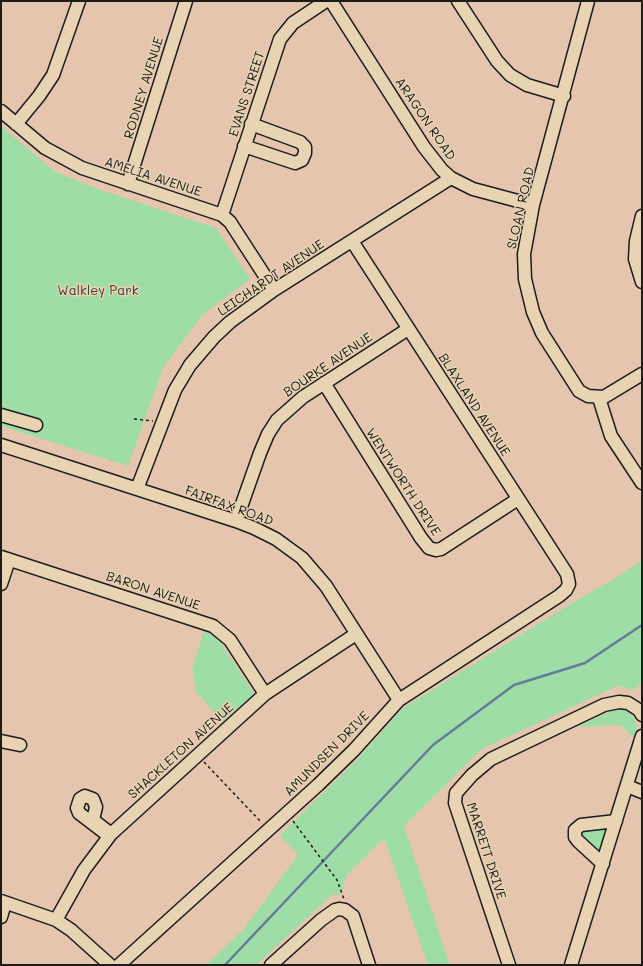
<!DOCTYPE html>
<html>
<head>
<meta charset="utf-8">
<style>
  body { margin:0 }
  #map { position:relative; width:643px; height:966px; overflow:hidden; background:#e5c5ae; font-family:Mali,sans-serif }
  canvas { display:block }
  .frame { position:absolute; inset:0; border:2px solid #1c1c1c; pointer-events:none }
</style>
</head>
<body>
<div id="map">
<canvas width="643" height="966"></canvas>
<div class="frame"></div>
</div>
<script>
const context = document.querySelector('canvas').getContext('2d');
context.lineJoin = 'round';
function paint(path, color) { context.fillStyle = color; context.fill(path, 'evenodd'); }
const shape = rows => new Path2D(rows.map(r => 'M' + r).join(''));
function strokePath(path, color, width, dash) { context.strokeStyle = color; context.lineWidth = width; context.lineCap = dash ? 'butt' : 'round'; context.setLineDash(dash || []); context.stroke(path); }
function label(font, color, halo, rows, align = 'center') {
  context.font = font + ' Mali,sans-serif'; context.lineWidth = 3; context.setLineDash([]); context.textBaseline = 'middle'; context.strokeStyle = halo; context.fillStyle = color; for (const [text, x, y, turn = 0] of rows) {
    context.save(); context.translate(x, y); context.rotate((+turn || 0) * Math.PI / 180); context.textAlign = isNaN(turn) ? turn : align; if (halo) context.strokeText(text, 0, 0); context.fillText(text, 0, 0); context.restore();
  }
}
paint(shape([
  [1,126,54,171,92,187,216,228,250,279,202,315,163,368,128,466,1,426],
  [642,560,642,683,633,690,617,686,482,749,404,826,450,965,428,965,384,838,346,876,341,894,332,895,256,965,206,965,243,930,298,855,280,835,356,761,403,708,572,603,621,575],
  [204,630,217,637,255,695,223,722,196,692,192,669],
  [619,709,629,712,634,717,637,727,635,739,623,727,616,725,576,727,613,710],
  [606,828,609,831,600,853,581,838,582,831]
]), '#9edda6');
strokePath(shape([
  [225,965,433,745,514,685,585,663,642,625]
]), '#637d99', 2.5);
const minor = shape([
  [331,1,424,147,442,170,451,178,473,189,533,205],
  [458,1,497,61,510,75,527,85,564,96],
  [588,1,533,205,524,254,525,279,533,312,542,333,579,391,588,396,604,397,642,374],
  [1,111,45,148,82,168,222,215,230,222,274,290],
  [16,124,39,96,53,75,79,1],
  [244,146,295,163,302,160,305,153,305,147,300,142,251,124],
  [128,184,186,1],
  [222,215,280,39,293,23,326,1],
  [642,216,636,241,635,259,642,282],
  [324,383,421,538,429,548,436,550,441,549,518,499],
  [599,398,611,436,642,483],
  [1,415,36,425],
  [1,445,236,521,254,528,276,539,302,558,326,586,399,700],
  [137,489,175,390,190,365,214,337,230,322,274,290,451,178],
  [236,521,260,453,268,434,277,420,303,397,408,329],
  [1,557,213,626,230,640,265,694],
  [1,584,9,560],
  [1,741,20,745],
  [627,786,642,792],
  [109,836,79,813,77,808,80,799,85,796,93,799,96,807,93,820,111,834],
  [603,864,578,841,575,837,575,830,581,825,616,821],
  [1,901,56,920,71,930,110,965],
  [1,917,5,903],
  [56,920,84,870,111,834,265,694,356,634],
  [119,965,318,785,354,750,399,700,559,596,566,590,569,584,567,574,352,241],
  [271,965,321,920,335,910,339,909,345,910,353,916,369,965],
  [509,965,455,803,456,793,472,775,491,759,604,705,619,702,628,703,639,710,642,715],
  [571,965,642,736]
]);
strokePath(minor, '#1c1c1c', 15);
strokePath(shape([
  [134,419,153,421],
  [204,762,262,823],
  [293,821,337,880,344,899]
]), '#1c1c1c', 1.5, [3, 3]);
strokePath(minor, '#e8d3b2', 12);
label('13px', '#1c1c1c', '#e8d3b2', [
  ["RODNEY AVENUE",144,88,-73],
  ["EVANS STREET",247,94,-72],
  ["ARAGON ROAD",425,119,56],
  ["AMELIA AVENUE",153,177,18],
  ["SLOAN ROAD",521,208,-77],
  ["LEICHARDT AVENUE",271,278,-34],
  ["BOURKE AVENUE",328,365,-34],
  ["BLAXLAND AVENUE",474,405,57],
  ["WENTWORTH DRIVE",403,482,57],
  ["FAIRFAX ROAD",229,506,20],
  ["BARON AVENUE",153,591,18],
  ["SHACKLETON AVENUE",181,751,-42],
  ["AMUNDSEN DRIVE",327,754,-45],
  ["MARRETT DRIVE",486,851,72]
]);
label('13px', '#364338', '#e8d3b2', [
  ["Walkley Park",98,291]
]);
</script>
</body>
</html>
